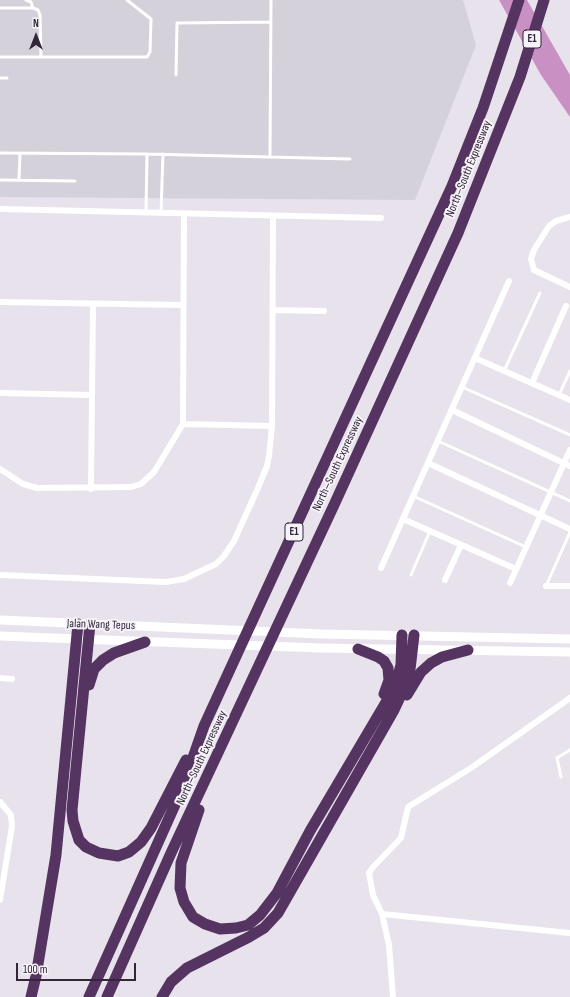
<!DOCTYPE html>
<html>
<head>
<meta charset="utf-8">
<style>
  body { margin:0 }
  #map { position:relative; width:570px; height:997px; overflow:hidden; background:#e7e2eb; font-family:"Sofia Sans Condensed",sans-serif }
  canvas { display:block }
  .north { position:absolute; left:16px; top:16px; width:40px; height:40px; -webkit-text-stroke:3px #f5f2f8; paint-order:stroke; rotate:0deg; font-size:11px; font-weight:700; line-height:16px; text-align:center; color:#33253a }
  .north::after { content:''; display:block; margin:auto; width:14px; height:18px; background:#33253a; clip-path:polygon(50% 0,100% 100%,50% 72%,0 100%) }
  .scale { position:absolute; left:16px; top:963px; width:120px; height:18px; box-sizing:border-box; border:2px solid #33253a; border-top:0; padding-left:5px; font-size:12px; line-height:14px; white-space:nowrap; color:#33253a; -webkit-text-stroke:3px #f5f2f8; paint-order:stroke }
</style>
</head>
<body>
<div id="map">
<canvas width="570" height="997"></canvas>
<div class="north">N</div>
<div class="scale">100 m</div>
</div>
<script>
const context = document.querySelector('canvas').getContext('2d');
context.lineJoin = 'round';
function paint(path, color) { context.fillStyle = color; context.fill(path, 'evenodd'); }
const shape = rows => new Path2D(rows.map(r => 'M' + r).join(''));
function strokePath(path, color, width, dash) { context.strokeStyle = color; context.lineWidth = width; context.lineCap = dash ? 'butt' : 'round'; context.setLineDash(dash || []); context.stroke(path); }
function label(font, color, halo, rows, align = 'center') {
  context.font = font + ' "Sofia Sans Condensed",sans-serif'; context.lineWidth = 4; context.setLineDash([]); context.textBaseline = 'middle'; context.strokeStyle = halo; context.fillStyle = color; for (const [text, x, y, turn = 0] of rows) {
    context.save(); context.translate(x, y); context.rotate((+turn || 0) * Math.PI / 180); context.textAlign = isNaN(turn) ? turn : align; if (halo) context.strokeText(text, 0, 0); context.fillText(text, 0, 0); context.restore();
  }
}
paint(shape([
  [0,0,463,0,476,45,415,200,0,197]
]), '#d5d1da');
paint(shape([
  [499,0,527,0,570,75,570,117,541,75]
]), '#c991c3');
strokePath(shape([
  [26,0,31,2,33,8],
  [0,8,33,8,38,10,40,15,41,56],
  [0,57,147,57,150,52,151,19,127,0],
  [176,75,177,23,270,22],
  [0,78,7,78],
  [0,153,147,154,350,159],
  [270,156,271,0],
  [19,179,20,153],
  [0,180,75,181],
  [161,212,163,154],
  [146,213,147,154],
  [504,371,540,293],
  [462,387,570,435],
  [559,395,570,371],
  [438,441,570,501],
  [413,496,526,547],
  [411,575,430,531],
  [546,586,570,532],
  [561,777,557,758,570,750]
]), '#fff', 3);
strokePath(shape([
  [0,209,381,218],
  [570,217,556,221,549,226,534,250,531,259,534,270,570,287],
  [0,302,183,305],
  [273,310,324,311],
  [475,358,570,400],
  [532,383,566,306],
  [0,393,92,395],
  [452,410,570,466],
  [183,424,272,426],
  [428,463,570,529],
  [0,469,23,484,37,488,131,487,141,484,154,472,183,424,184,214],
  [91,489,93,304],
  [403,519,516,569],
  [381,568,509,281],
  [0,575,166,582,184,579,216,564,224,556,234,541,258,488,267,466,269,456,272,426,273,216],
  [445,580,461,545],
  [510,583,570,450],
  [546,586,570,586],
  [0,678,12,679],
  [0,802,11,815,12,826,0,900],
  [382,914,570,933],
  [393,997,389,945,382,914,373,895,369,873,373,867,401,838,408,807,471,768,570,698]
]), '#fff', 6);
strokePath(shape([
  [0,620,322,634,570,639],
  [0,636,319,648,570,652]
]), '#fff', 9);
strokePath(shape([
  [90,624,72,810,73,821,79,840,86,847,99,853,118,856,129,852,141,842,151,828,186,760],
  [358,649,378,657,384,661,388,668,389,680,384,694],
  [89,685,94,669,103,660,114,653,145,642],
  [407,695,421,672,431,663,442,657,468,650],
  [199,810,181,863,180,888,184,902,193,917,205,924,220,929,236,928,248,925,260,915,277,893,310,831,395,687,401,665,402,635],
  [31,997,36,976,56,855,78,624],
  [89,997,182,789,204,726,452,186,483,108,519,0],
  [107,997,171,853,334,505,458,233,520,77,544,0],
  [162,997,171,982,187,968,249,937,264,928,278,913,394,710,409,678,414,635]
]), '#563462', 11);
for (const [x, y, w] of [
  [532,39,18],
  [294,532,18]
]) { const box = new Path2D(); box.roundRect(x - w / 2, y - 9, w, 18, 3); context.fillStyle = '#f5f2f8'; context.fill(box); strokePath(box, '#33253a', 1); }
label('bold 11px', '#33253a', null, [
  ["E1",532,39],
  ["E1",294,532]
]);
label('12px', '#33253a', '#f5f2f8', [
  ["North–South Expressway",469,169,-68],
  ["North–South Expressway",338,464,-65],
  ["Jalan Wang Tepus",101,625,2],
  ["North–South Expressway",202,758,-65]
]);
</script>
</body>
</html>
